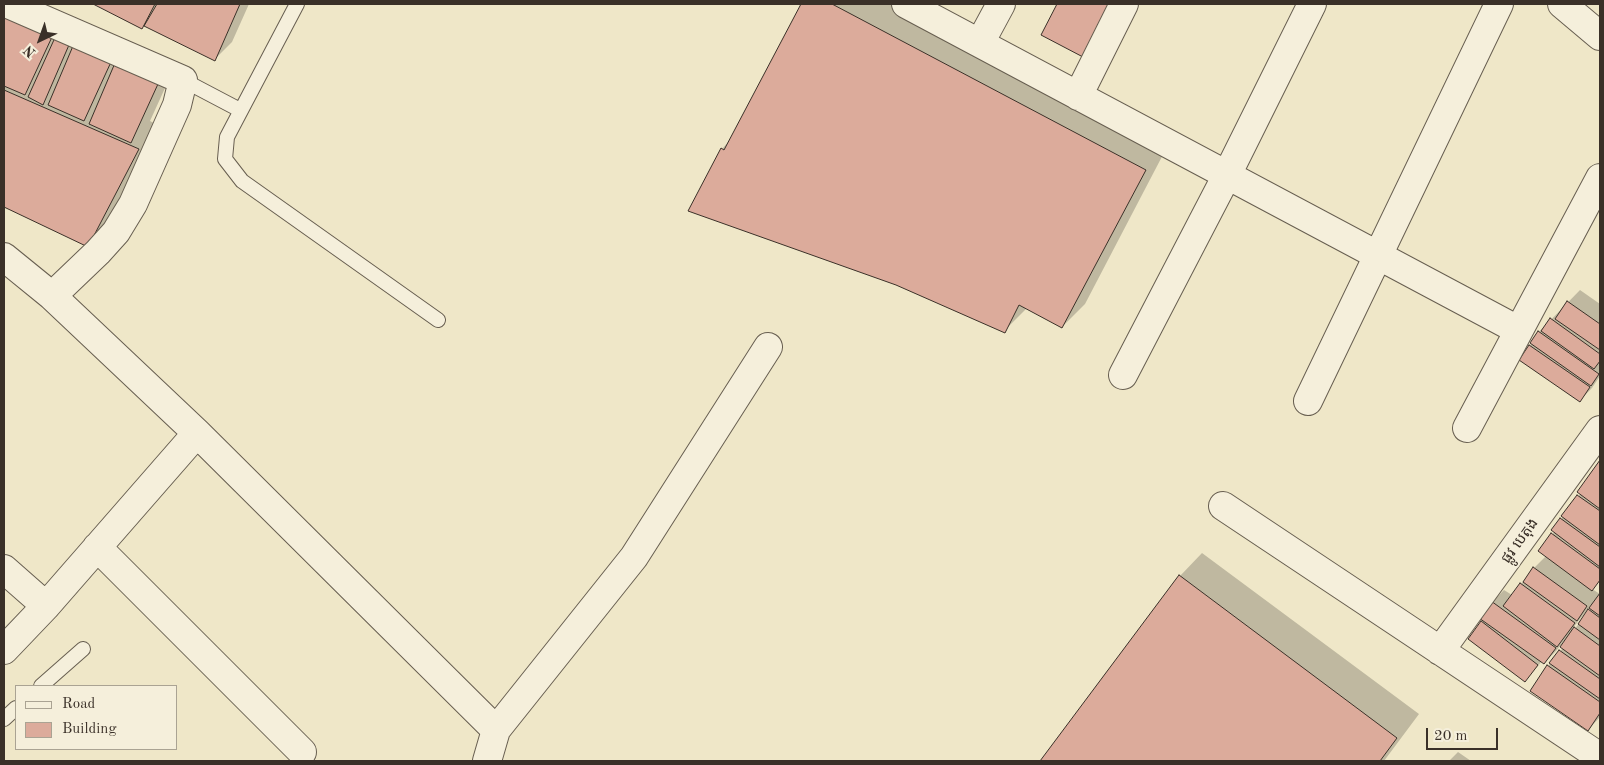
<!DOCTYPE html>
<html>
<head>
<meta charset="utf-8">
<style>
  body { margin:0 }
  #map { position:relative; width:1604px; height:765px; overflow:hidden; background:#efe7c8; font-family:"Old Standard TT",serif }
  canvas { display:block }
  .frame { position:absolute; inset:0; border:5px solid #3a3028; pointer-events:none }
  .legend { position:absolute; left:15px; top:685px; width:162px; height:65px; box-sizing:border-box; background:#f5efdb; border:1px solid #aaa393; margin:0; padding:6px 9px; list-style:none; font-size:15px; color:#3a3028 }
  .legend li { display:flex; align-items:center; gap:10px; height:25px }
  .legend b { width:25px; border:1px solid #aaa393 }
  .north { position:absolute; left:15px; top:15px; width:50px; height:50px; -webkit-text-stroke:4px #f5efdb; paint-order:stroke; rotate:222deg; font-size:14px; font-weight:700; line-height:20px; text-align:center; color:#3a3028 }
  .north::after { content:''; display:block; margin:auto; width:18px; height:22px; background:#3a3028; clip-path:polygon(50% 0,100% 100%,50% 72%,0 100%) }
  .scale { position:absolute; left:1426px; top:728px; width:72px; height:22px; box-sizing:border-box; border:2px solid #3a3028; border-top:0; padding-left:6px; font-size:15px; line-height:18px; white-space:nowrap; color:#3a3028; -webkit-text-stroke:4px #f5efdb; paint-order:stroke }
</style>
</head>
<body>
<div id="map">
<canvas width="1604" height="765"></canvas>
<div class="frame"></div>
<ul class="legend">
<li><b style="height:6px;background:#f5efdb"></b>Road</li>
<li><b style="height:14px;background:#dcab9b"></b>Building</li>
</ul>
<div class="north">N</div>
<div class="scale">20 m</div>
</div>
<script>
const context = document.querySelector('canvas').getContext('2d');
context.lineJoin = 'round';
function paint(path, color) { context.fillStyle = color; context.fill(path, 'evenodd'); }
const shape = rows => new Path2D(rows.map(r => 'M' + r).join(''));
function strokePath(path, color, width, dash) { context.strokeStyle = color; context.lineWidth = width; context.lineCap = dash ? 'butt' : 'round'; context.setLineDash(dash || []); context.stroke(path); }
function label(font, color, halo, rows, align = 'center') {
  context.font = font + ' "Old Standard TT","Noto Sans Khmer",serif'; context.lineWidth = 4; context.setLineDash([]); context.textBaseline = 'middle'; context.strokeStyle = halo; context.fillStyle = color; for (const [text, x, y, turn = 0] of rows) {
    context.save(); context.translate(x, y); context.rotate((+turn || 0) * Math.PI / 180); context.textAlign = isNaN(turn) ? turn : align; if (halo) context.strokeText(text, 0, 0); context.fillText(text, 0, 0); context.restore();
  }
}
paint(shape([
  [4,4,175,66,150,121,160,126,110,222,87,245,4,205],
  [95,4,249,4,232,42,215,59,144,25,142,28],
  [802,4,896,4,1167,147,1085,304,1062,327,1027,308,1004,331,722,149,730,140],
  [1058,4,1118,4,1042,35],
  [1580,290,1600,304,1600,376,1592,388,1580,400,1521,359,1539,332],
  [1600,462,1600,581,1592,589,1600,594,1600,717,1588,730,1548,666,1563,648,1572,631,1556,651,1544,663,1542,661,1525,681,1482,622,1492,602,1504,590,1512,595,1534,568,1546,556,1540,551,1555,531,1553,530,1581,493,1579,491],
  [1592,604,1593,605,1574,630,1572,629],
  [1202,553,1419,714,1384,761,1042,761,1180,576],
  [1458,752,1471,761,1449,761]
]), '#0003');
const building = shape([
  [93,4,155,4,142,29,93,4],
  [157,4,240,4,215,61,144,26,157,4],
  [801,4,832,4,1146,170,1062,328,1019,305,1005,333,896,285,688,211,721,148,724,150,801,4],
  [1057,4,1111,4,1083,57,1041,35,1057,4],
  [4,15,52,37,25,95,4,86,4,15],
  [58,31,72,38,43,105,28,97,58,31],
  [73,46,111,62,84,121,48,105,73,46],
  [115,63,158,84,131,143,89,124,115,63],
  [4,90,139,149,88,247,4,207,4,90],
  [1567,301,1600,324,1600,350,1555,319,1567,301],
  [1550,318,1600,354,1600,361,1594,369,1541,331,1550,318],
  [1538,331,1599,374,1591,386,1530,343,1538,331],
  [1529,345,1590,387,1580,402,1519,360,1529,345],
  [1600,460,1600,509,1577,492,1600,460],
  [1577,495,1600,511,1600,545,1561,516,1577,495],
  [1560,518,1600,547,1600,567,1551,530,1560,518],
  [1551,533,1600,569,1600,580,1592,591,1538,551,1551,533],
  [1533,567,1587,606,1577,621,1523,582,1533,567],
  [1179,575,1397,738,1380,761,1040,761,1179,575],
  [1520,583,1575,623,1557,647,1503,606,1520,583],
  [1600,593,1600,616,1589,608,1600,593],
  [1491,601,1556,648,1544,664,1479,618,1491,601],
  [1588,609,1600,618,1600,640,1578,624,1588,609],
  [1481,621,1538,665,1525,682,1468,639,1481,621],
  [1574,627,1600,646,1600,676,1560,647,1574,627],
  [1559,650,1600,679,1600,699,1549,663,1559,650],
  [1547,665,1600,702,1600,713,1588,731,1530,691,1547,665]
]);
paint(building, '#dcab9b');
strokePath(building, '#3a3028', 1);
const lane = shape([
  [297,4,227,137,225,159,242,181,438,320],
  [183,80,240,110],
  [41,686,83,649],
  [4,719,16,708]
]);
const street = shape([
  [8,4,183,80,177,105,133,204,116,232,98,252,52,296],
  [906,4,1518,330],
  [1562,4,1600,36],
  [980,43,1001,4],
  [1078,96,1124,4],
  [4,257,52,296,197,433,496,730,487,761],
  [1123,375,1227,175,1312,4],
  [1308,401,1499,4],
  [1467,428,1600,178],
  [1223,506,1600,757],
  [97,547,302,752],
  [4,569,46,606],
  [4,650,46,606,197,433],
  [1440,651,1600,430],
  [496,730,634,557,768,347]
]);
strokePath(lane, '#675e50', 16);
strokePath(street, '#675e50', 30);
strokePath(lane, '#f5efdb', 14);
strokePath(street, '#f5efdb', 28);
label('15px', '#3a3028', '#f5efdb', [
  ["ផ្លូវ បេតុង",1520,541,-54]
]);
</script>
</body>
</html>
